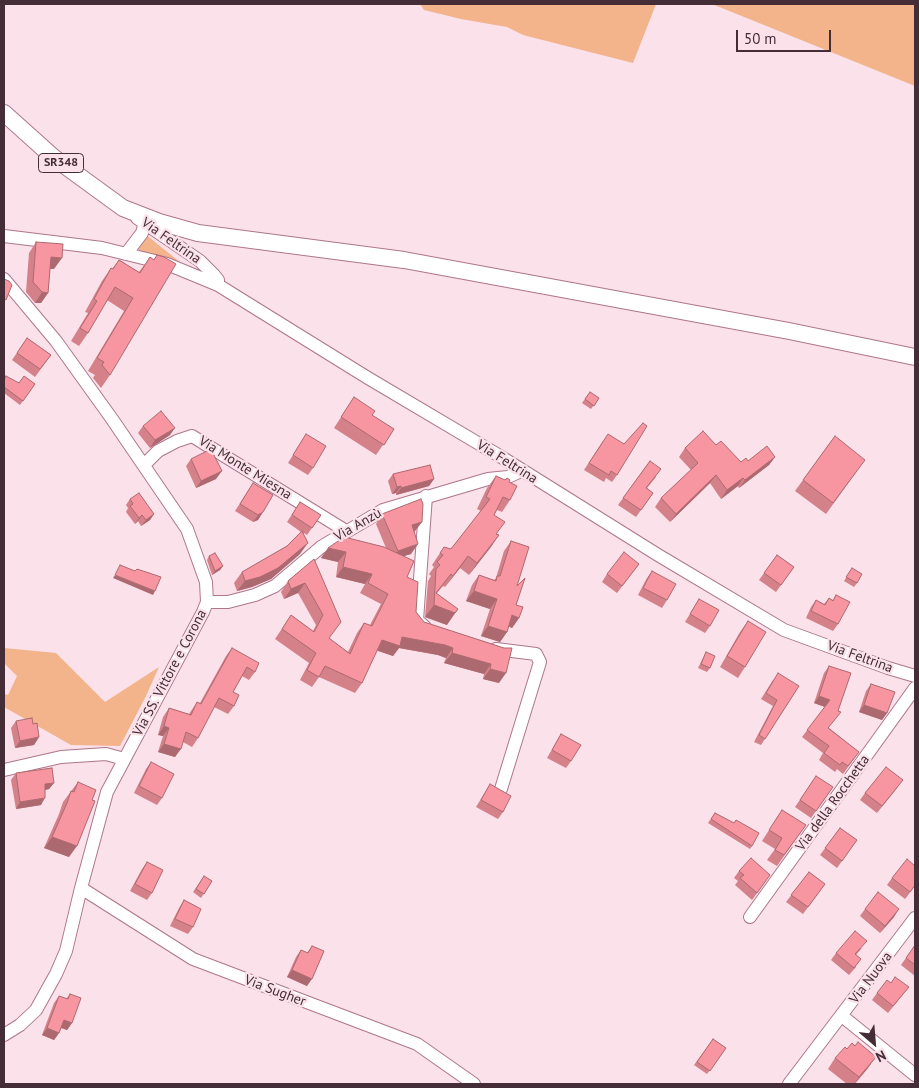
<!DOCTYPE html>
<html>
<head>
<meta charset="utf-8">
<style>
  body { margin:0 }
  #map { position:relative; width:919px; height:1088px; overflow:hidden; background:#fae1ea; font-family:"PT Sans",sans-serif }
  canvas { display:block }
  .frame { position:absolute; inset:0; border:5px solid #442d36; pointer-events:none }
  .north { position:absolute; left:849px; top:1018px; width:50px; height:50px; -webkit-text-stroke:4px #fae1ea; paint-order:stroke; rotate:153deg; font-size:14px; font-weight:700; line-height:20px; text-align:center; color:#442d36 }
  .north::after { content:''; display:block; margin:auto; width:18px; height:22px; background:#442d36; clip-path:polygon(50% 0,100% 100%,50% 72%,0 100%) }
  .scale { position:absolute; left:736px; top:30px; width:95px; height:22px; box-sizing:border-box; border:2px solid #442d36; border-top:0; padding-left:6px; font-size:15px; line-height:18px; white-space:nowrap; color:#442d36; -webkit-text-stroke:4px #fae1ea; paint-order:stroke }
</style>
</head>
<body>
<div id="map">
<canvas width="919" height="1088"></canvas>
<div class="frame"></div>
<div class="north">N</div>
<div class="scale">50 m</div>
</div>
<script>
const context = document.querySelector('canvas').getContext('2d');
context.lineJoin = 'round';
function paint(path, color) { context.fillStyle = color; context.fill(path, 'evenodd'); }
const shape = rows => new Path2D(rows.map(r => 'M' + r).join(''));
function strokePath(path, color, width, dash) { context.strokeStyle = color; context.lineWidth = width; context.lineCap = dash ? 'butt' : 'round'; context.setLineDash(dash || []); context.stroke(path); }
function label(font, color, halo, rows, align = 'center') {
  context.font = font + ' "PT Sans",sans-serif'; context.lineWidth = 4.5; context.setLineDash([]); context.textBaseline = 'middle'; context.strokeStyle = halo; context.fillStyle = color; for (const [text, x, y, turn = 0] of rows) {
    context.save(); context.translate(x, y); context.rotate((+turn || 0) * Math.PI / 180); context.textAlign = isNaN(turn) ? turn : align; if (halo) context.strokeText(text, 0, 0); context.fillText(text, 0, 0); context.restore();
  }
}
paint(shape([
  [420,4,656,4,633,63,523,35,507,27,461,19,424,10],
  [712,4,915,4,915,86],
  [145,234,181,263,138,251],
  [4,648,56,653,105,702,159,667,146,696,120,746,71,745,4,707,4,694,8,695,17,676,4,663]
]), '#f3b38b');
const minor = shape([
  [137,218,200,261,214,275,218,280,218,285],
  [4,236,102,248,167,264,218,285,368,378,498,455,658,555,784,630,888,668,915,676],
  [126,254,142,233,144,226,142,221],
  [4,279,56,341,112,419,187,529,206,582,207,602,203,612,107,792,81,888,66,951,56,974,36,1010,20,1025,4,1035],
  [144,465,158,451,177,441,192,436,346,531],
  [207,602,228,602,255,595,275,586,321,547,383,510,488,479,508,477,521,471],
  [425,627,417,620,426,496],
  [496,649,536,654,540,662,501,789],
  [4,770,61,757,106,754,124,759],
  [81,888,193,959,417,1044,474,1084],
  [750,917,915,688],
  [842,1016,915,1075],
  [789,1084,915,918]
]);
const major = shape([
  [4,113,53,157,123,208,159,222,198,233,404,260,789,331,915,357]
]);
strokePath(minor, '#ae768d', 14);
strokePath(major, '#ae768d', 18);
strokePath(minor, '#fff', 12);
strokePath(major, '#fff', 16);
paint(shape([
  [36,242,54,269,50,269,48,293,41,303,35,303,26,292,29,253],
  [157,255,110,375,101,388,93,378,95,375,88,371,124,311,107,300,88,333,79,346,71,341,88,313,85,312,102,281,111,268,112,269,119,260,139,272,150,257,154,260],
  [27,338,51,355,35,377,12,360],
  [4,380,19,383,35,384,20,405,4,393],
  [590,392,599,398,591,409,582,403],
  [354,397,372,415,394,429,376,455,334,428],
  [143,426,170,435,150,448,138,433],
  [306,434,313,468,308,475,288,463],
  [835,436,857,471,826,514,795,491],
  [603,441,617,475,612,482,606,478,604,482,584,470],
  [716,445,741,462,775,457,769,465,739,488,738,486,721,499,710,483,670,522,655,507,661,498,691,470,679,457,685,448],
  [191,459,216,479,196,488,186,466],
  [650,461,656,477,647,488,653,493,636,517,618,505],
  [393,474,434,479,429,486,396,495,396,493,392,494,388,481],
  [496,476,509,482,510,500,502,512,497,510,494,515,496,534,499,535,469,575,460,568,445,587,443,586,437,593,447,625,425,617,428,581,431,576,429,574,434,567,432,565,440,553,451,549,481,511,477,509,487,488],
  [253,483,273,495,258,520,253,522,235,511],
  [130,499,154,514,150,520,141,526,138,521,135,524,126,512,128,508,126,505],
  [300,502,321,515,307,535,304,533,300,554,271,579,252,587,237,591,234,583,242,572,287,546,301,532,287,522],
  [382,514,422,522,414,532,411,554,404,556,407,577,416,612,424,622,504,648,499,683,483,679,484,674,444,663,446,658,438,655,399,648,393,656,377,650,362,683,355,693,319,677,312,687,300,680,309,663,275,639,291,615,313,631,316,625,298,593,284,599,281,592,288,581,314,559,329,638,348,652,357,633,364,623,370,625,381,604,360,593,365,584,336,577,338,562,321,558,328,548,386,548,376,524],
  [511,541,517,586,516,605,519,618,512,628,509,626,507,632,500,642,481,636,490,609,466,601,472,585,479,575,494,580,496,578,504,551],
  [777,555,794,567,776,592,759,580],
  [209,556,223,566,220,570,212,575,207,560],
  [639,564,617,593,602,582,607,574],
  [852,568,857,583,854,587,844,581],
  [652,571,667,600,662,608,638,595,647,578],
  [836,595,838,624,833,631,806,618,811,607,816,600,824,604,829,598,833,600],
  [699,599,710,626,705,633,685,622],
  [748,621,745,667,738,678,720,667,740,632],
  [232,648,255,672,249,680,242,676,233,692,234,706,228,714,214,707,198,738,192,747,183,742,175,757,158,752,163,736,158,735,163,717,169,708,189,714,197,702,200,703,226,656],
  [706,652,710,668,707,672,698,668],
  [829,666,829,728,859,752,843,774,837,769,835,772,819,760,823,753,802,737,825,707,814,703,824,673],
  [773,680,799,686,761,745,754,742,773,706,761,699],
  [871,684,887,713,882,720,859,712,866,691],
  [16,721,33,724,39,737,34,745,15,748,11,728],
  [561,734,571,761,566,768,547,758],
  [151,762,162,798,157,805,134,793,146,769],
  [16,773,54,783,49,789,45,790,41,805,16,809,11,780],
  [816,776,833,787,811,818,795,807],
  [78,782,69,857,44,848,59,814,63,802],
  [490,784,503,812,498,819,476,807],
  [898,787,877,813,860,800,865,793],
  [782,810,806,825,777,866,767,860,775,849,762,841],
  [715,813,734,823,736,820,752,846,750,849,708,823],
  [840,828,857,840,837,868,820,855],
  [147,862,152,893,147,900,130,891,142,869],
  [915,866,915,886,905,899,887,885,892,878],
  [739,871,770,875,752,900,735,885,738,881,734,878],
  [809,872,825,884,803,914,786,902],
  [204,876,212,881,201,898,193,892],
  [184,900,193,927,188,934,170,926,179,908],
  [865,909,894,917,880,933,860,916],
  [915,945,915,976,901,965],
  [312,946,307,986,287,977,296,957,301,950,307,953],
  [862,948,856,955,856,967,849,975,831,960,836,953],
  [891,983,909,987,888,1013,872,1000,877,993],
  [70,994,72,1023,67,1030,61,1028,59,1033,54,1040,42,1035,54,1003,59,996,66,999],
  [713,1039,726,1048,707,1074,694,1065],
  [835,1058,868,1068,855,1084,847,1084,828,1069]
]), '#d4818a');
paint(shape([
  [51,257,62,258,54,269,44,268],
  [42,292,48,293,41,303,35,303],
  [175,428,170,435,150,448,155,440],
  [775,457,769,465,739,488,745,480],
  [222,471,216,479,196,488,201,481],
  [716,475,710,483,670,522,676,514],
  [743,478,738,486,721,499,727,490],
  [434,479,429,486,396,495,401,488],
  [401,486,396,493,392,494,397,487],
  [263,512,258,520,253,522,258,515],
  [154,514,150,520,141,526,146,520],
  [142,515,138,521,135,524,139,518],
  [422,522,415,531,405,535,412,525],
  [499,535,491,547,469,575,477,563],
  [308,543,300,554,271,579,252,587,237,591,245,581],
  [418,544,411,554,391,560,398,551],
  [328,548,346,552,338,562,321,558],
  [468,556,460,568,445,587,453,576],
  [223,566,220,570,212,575,215,571],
  [343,567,372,574,365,584,336,577],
  [115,575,155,591,153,595,113,578],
  [305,583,298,593,284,599,291,589],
  [474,591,497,599,490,609,466,601],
  [434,605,458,609,447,625,425,617],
  [512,615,519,618,512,628,505,625],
  [488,626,507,632,500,642,481,636],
  [402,637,445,645,453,648,446,658,438,655,399,648,393,656,375,650,382,640],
  [452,653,491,664,484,674,444,663],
  [490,669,506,673,499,683,483,679],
  [819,696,830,700,825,707,814,703],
  [864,705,887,713,882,720,859,712],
  [164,726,169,728,163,736,158,735],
  [39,737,34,745,15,748,20,741],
  [164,744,181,749,175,757,158,752],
  [54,783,49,789,40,791,45,784],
  [45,798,41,805,16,809,20,802],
  [52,837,77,846,69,857,44,848],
  [899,909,894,917,880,933,885,926],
  [292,970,312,979,307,986,287,977],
  [64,1020,72,1023,67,1030,59,1027],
  [47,1028,59,1033,54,1040,42,1035],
  [876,1057,868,1068,854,1084,859,1077]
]), '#ad6970');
const building = shape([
  [36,242,63,244,62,258,51,257,48,293,42,292,33,282,36,242],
  [157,255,164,257,176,264,110,375,102,365,104,362,97,358,133,298,115,287,88,333,80,328,97,301,94,299,111,268,113,269,119,260,140,273,150,257,154,260,157,255],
  [4,279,9,281,12,285,6,300,4,299,4,279],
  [27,338,51,355,40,369,17,353,27,338],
  [6,376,19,383,24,376,35,384,23,401,4,387,4,380,6,376],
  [590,392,599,398,594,406,585,399,590,392],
  [354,397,375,411,372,415,394,429,384,445,341,417,354,397],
  [161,411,175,428,155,440,143,426,161,411],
  [643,423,647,426,617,475,611,471,609,475,589,463,608,434,624,444,643,423],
  [703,431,716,445,721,441,741,462,746,458,748,461,767,446,775,457,745,480,743,478,727,490,716,475,676,514,661,498,698,463,685,448,703,431],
  [306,434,326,446,313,468,293,455,306,434],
  [835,436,865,460,833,503,803,480,835,436],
  [211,449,222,471,201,481,191,459,211,449],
  [650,461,661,469,646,488,653,493,641,510,623,498,650,461],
  [430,465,434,479,401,488,401,486,397,487,393,474,430,465],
  [496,476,505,480,507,478,510,480,509,482,517,486,510,500,503,497,494,515,505,522,496,534,499,535,477,563,468,556,453,576,451,574,436,593,458,609,455,613,434,605,436,569,440,565,437,562,443,555,440,553,444,547,451,549,490,499,486,497,496,476],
  [253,483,273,495,263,512,258,515,240,504,253,483],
  [139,493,154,514,146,520,142,515,139,518,130,506,133,504,130,499,139,493],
  [421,499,423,504,422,522,412,525,418,544,398,551,382,514,421,499],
  [300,502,321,515,312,528,292,515,300,502],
  [302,531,308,543,278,568,260,577,245,581,242,572,287,546,302,531],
  [344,537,384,547,414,561,407,577,418,582,416,612,424,622,504,648,512,648,506,673,490,669,491,664,452,653,453,648,445,645,402,637,400,646,382,640,362,683,325,666,319,677,307,670,316,653,282,629,291,615,314,632,323,615,305,583,291,589,288,581,314,559,341,622,329,638,350,654,364,623,372,626,388,594,368,583,372,574,343,567,346,552,328,548,344,537],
  [511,541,529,547,517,586,525,578,516,605,523,607,519,618,512,615,507,632,488,626,497,599,474,591,479,575,496,581,497,576,500,576,511,541],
  [624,552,639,564,622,586,607,574,624,552],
  [215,553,223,566,215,571,209,556,215,553],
  [777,555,794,567,781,585,764,573,777,555],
  [120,565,135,571,137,569,161,577,155,591,115,575,120,565],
  [852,568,862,574,857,583,846,577,852,568],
  [652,571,676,584,667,600,643,588,652,571],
  [836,595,850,602,838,624,811,611,816,600,825,605,829,598,833,601,836,595],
  [699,599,719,610,710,626,690,614,699,599],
  [748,621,766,632,745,667,727,656,748,621],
  [232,648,259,663,255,672,247,667,233,692,239,695,234,706,219,698,198,738,186,732,181,749,164,744,169,728,164,726,169,708,191,715,197,702,201,704,232,648],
  [706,652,715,656,710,668,701,664,706,652],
  [829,666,851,673,838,711,841,712,828,728,859,752,848,766,842,762,840,765,824,753,829,746,807,730,830,700,819,696,829,666],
  [778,673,799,686,765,739,759,735,777,700,766,693,778,673],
  [871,684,895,692,887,713,864,705,871,684],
  [32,718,33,724,37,723,39,737,20,741,16,721,32,718],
  [561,734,581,745,571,761,552,750,561,734],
  [151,762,174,774,162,798,139,786,151,762],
  [886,767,903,780,882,806,865,793,886,767],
  [52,768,54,783,45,784,45,798,20,802,16,773,52,768],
  [816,776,833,787,816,811,800,800,816,776],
  [78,782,96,790,92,800,95,801,77,846,52,837,67,803,71,791,74,792,78,782],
  [490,784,511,796,503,812,481,800,490,784],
  [782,810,806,825,784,855,775,850,782,838,769,830,782,810],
  [715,813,734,823,736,820,759,833,752,846,711,819,715,813],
  [840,828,857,840,842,861,825,848,840,828],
  [751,858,770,875,757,893,740,878,744,875,739,871,751,858],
  [907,859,915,866,915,885,910,892,892,878,907,859],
  [147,862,163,870,152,893,135,884,147,862],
  [809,872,825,884,808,907,791,895,809,872],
  [204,876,212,881,204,894,196,889,204,876],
  [878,892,899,909,885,926,865,909,878,892],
  [184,900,201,909,193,927,175,919,184,900],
  [855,931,867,941,855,954,861,959,854,968,836,953,855,931],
  [915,945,915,965,906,958,915,945],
  [312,946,324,951,312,979,292,970,301,950,308,953,312,946],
  [895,977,909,987,893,1006,877,993,887,980,891,983,895,977],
  [70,994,81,998,72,1023,64,1020,59,1033,47,1028,59,996,68,999,70,994],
  [713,1039,726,1048,710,1071,697,1062,713,1039],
  [858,1042,876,1057,859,1077,835,1058,845,1047,847,1049,852,1043,855,1046,858,1042]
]);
paint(building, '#f796a0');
strokePath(building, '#ad6970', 1);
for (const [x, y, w] of [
  [61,163,45]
]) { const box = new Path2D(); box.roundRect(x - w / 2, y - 9.5, w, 19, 4); context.fillStyle = '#fae1ea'; context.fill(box); strokePath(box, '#442d36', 1); }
label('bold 12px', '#442d36', null, [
  ["SR348",61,163]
]);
label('14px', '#442d36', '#fae1ea', [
  ["Via Feltrina",171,241,35],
  ["Via Feltrina",507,462,32],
  ["Via Monte Miesna",245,468,32],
  ["Via Anzù",358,525,-30],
  ["Via Feltrina",860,657,20],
  ["Via SS. Vittore e Corona",170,673,-62],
  ["Via della Rocchetta",833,803,-54],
  ["Via Nuova",871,978,-53],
  ["Via Sugher",275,991,21]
]);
</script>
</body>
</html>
